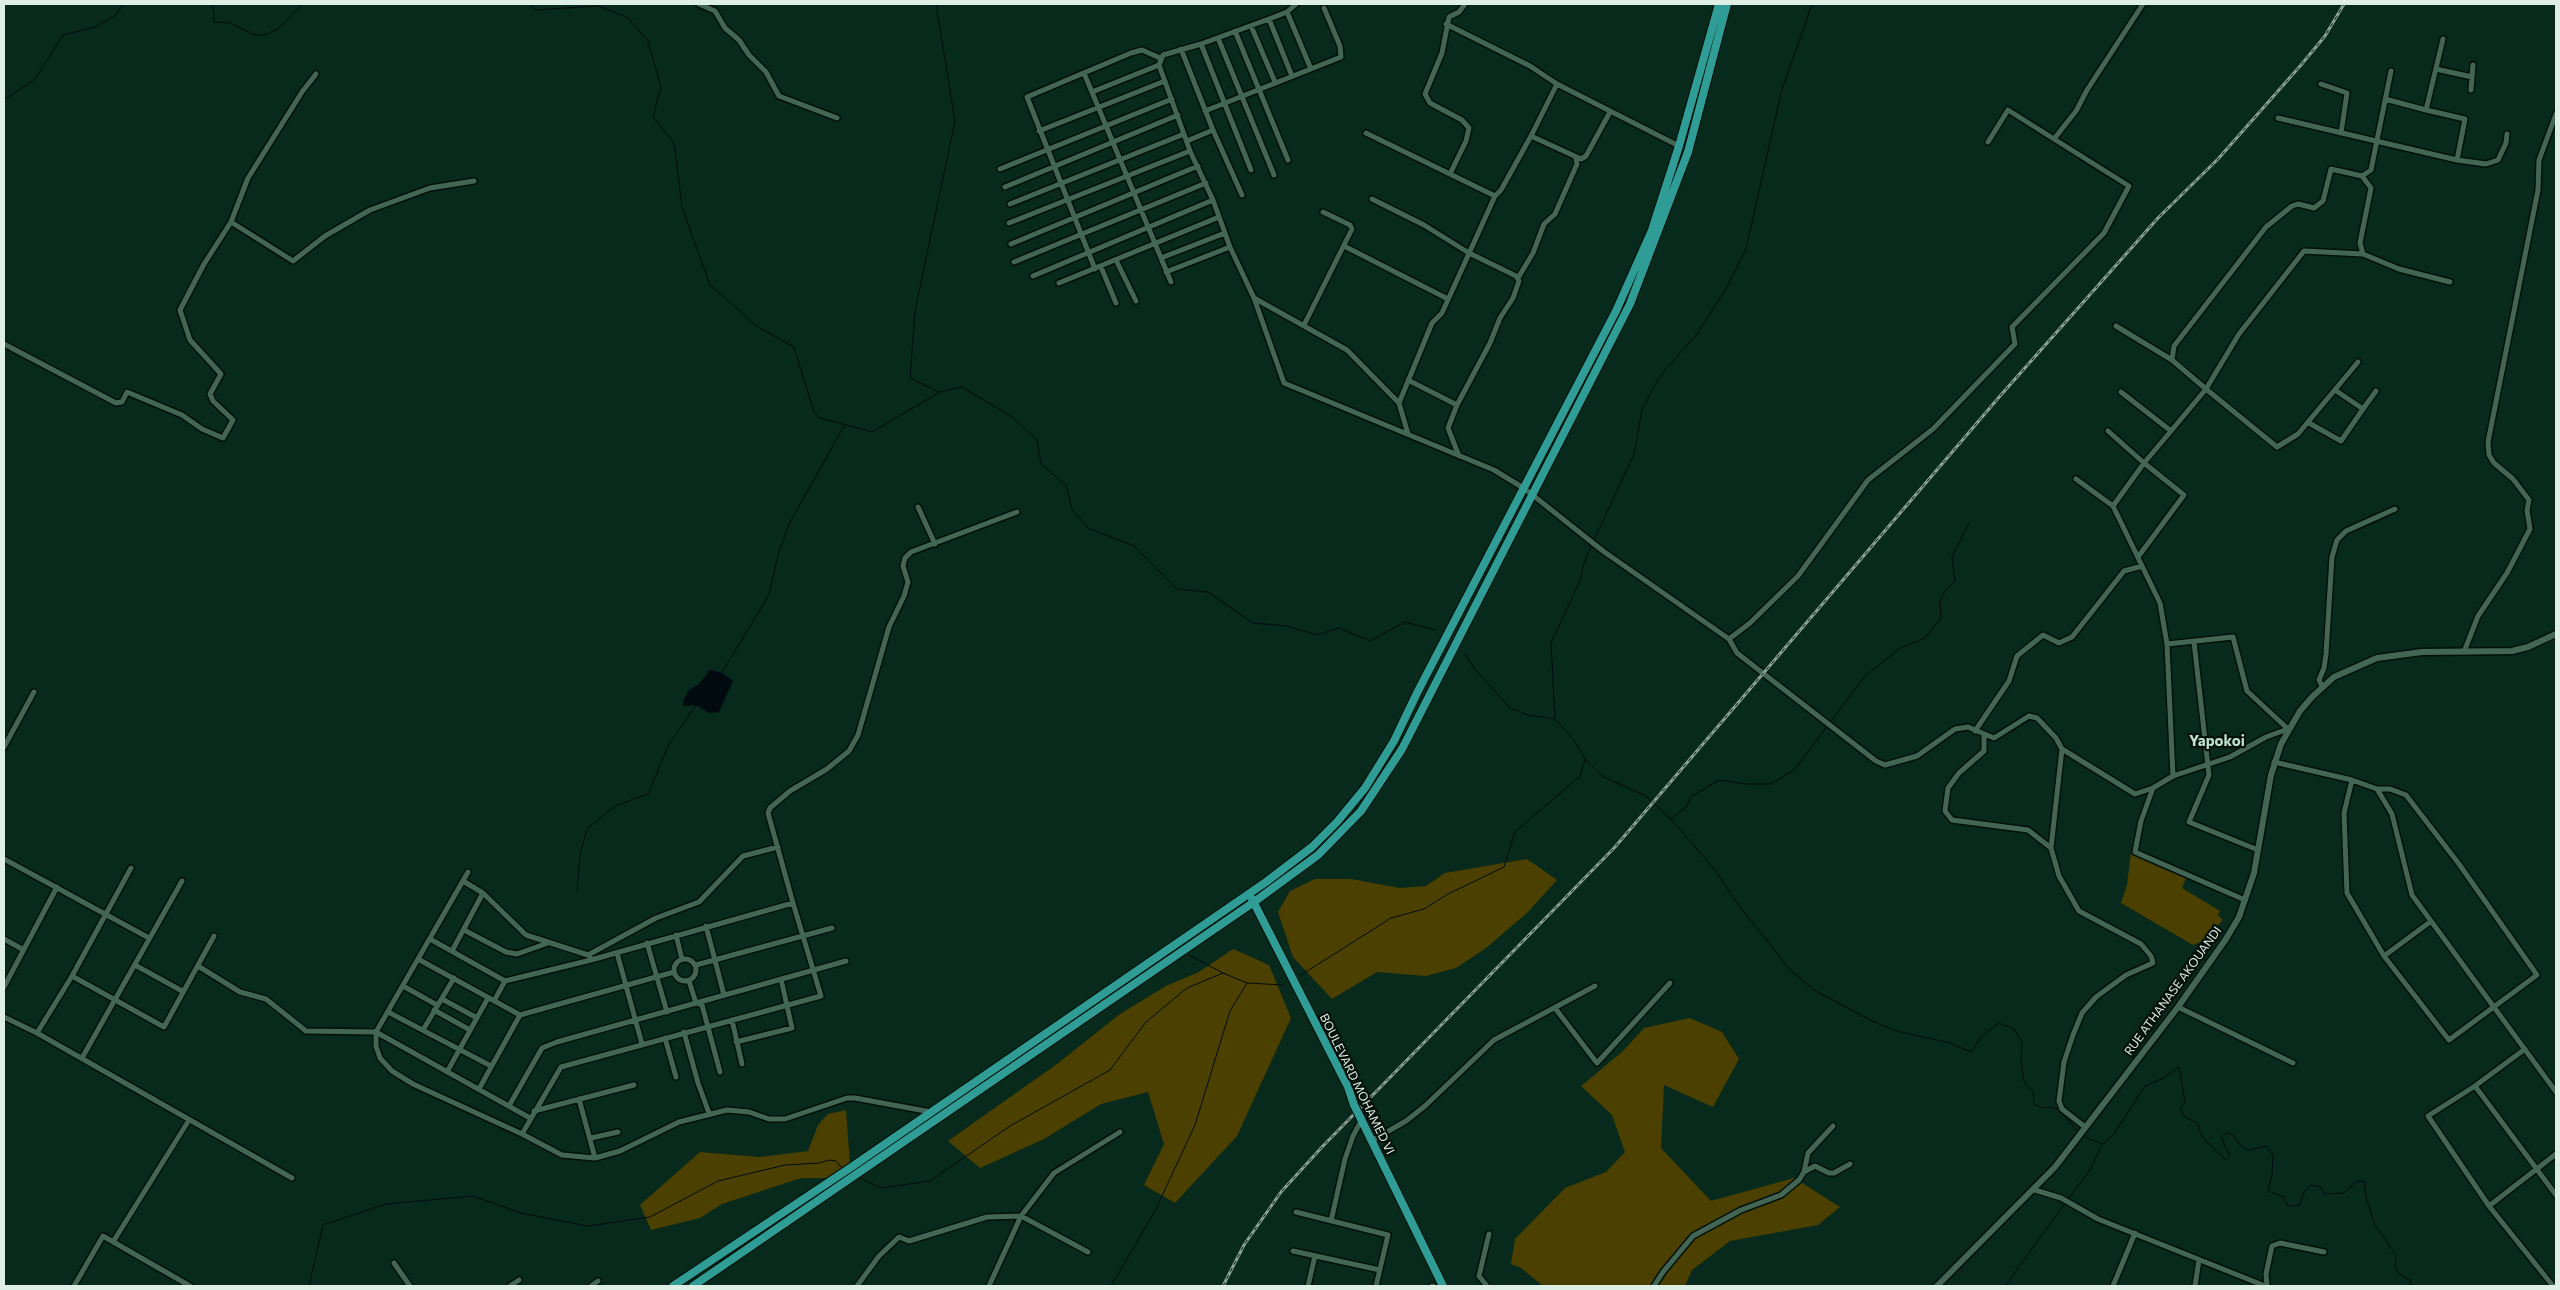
<!DOCTYPE html>
<html>
<head>
<meta charset="utf-8">
<style>
  body { margin:0 }
  #map { position:relative; width:2560px; height:1290px; overflow:hidden; background:#082a1c; font-family:Commissioner,sans-serif }
  canvas { display:block }
  .frame { position:absolute; inset:0; border:5px solid #def0e6; pointer-events:none }
</style>
</head>
<body>
<div id="map">
<canvas width="2560" height="1290"></canvas>
<div class="frame"></div>
</div>
<script>
const context = document.querySelector('canvas').getContext('2d');
context.lineJoin = 'round';
function paint(path, color) { context.fillStyle = color; context.fill(path, 'evenodd'); }
const shape = rows => new Path2D(rows.map(r => 'M' + r).join(''));
function strokePath(path, color, width, dash) { context.strokeStyle = color; context.lineWidth = width; context.lineCap = dash ? 'butt' : 'round'; context.setLineDash(dash || []); context.stroke(path); }
function label(font, color, halo, rows, align = 'center') {
  context.font = font + ' Commissioner,sans-serif'; context.lineWidth = 4.5; context.setLineDash([]); context.textBaseline = 'middle'; context.strokeStyle = halo; context.fillStyle = color; for (const [text, x, y, turn = 0] of rows) {
    context.save(); context.translate(x, y); context.rotate((+turn || 0) * Math.PI / 180); context.textAlign = isNaN(turn) ? turn : align; if (halo) context.strokeText(text, 0, 0); context.fillText(text, 0, 0); context.restore();
  }
}
paint(shape([
  [2131,852,2186,878,2182,888,2220,911,2218,915,2223,920,2203,941,2193,945,2121,903,2127,885],
  [1527,859,1557,880,1527,913,1486,948,1456,968,1426,976,1377,972,1332,999,1293,957,1278,912,1290,891,1315,879,1351,879,1400,888,1426,886,1445,873],
  [1233,949,1269,965,1291,1018,1237,1136,1175,1203,1144,1185,1164,1144,1148,1092,1101,1104,1044,1139,980,1168,948,1141,1057,1064,1120,1014,1166,986,1199,972],
  [1690,1018,1722,1032,1739,1059,1713,1107,1664,1085,1661,1148,1711,1201,1794,1178,1840,1207,1818,1225,1730,1241,1692,1270,1685,1286,1543,1286,1521,1268,1511,1264,1515,1239,1565,1188,1606,1172,1625,1152,1612,1115,1581,1086,1622,1052,1644,1028],
  [846,1110,850,1164,827,1178,801,1178,722,1204,700,1218,651,1230,640,1205,700,1152,760,1157,808,1151,818,1125,828,1114]
]), '#4c4000');
paint(shape([
  [710,670,722,673,733,681,719,712,709,713,696,705,683,706,683,701,688,691,699,684]
]), '#010a0f');
strokePath(shape([
  [213,4,214,22,230,23,255,35,264,35,278,29,302,4],
  [531,4,535,10,598,6,627,17,648,41,661,87,653,117,674,143,682,207,710,285,758,327,794,347,814,412,820,418,872,432,940,392,962,387,1012,417,1037,440,1041,464,1066,485,1072,509,1088,528,1134,546,1177,589,1208,592,1253,623,1287,626,1317,635,1339,628,1370,641,1405,622,1435,630],
  [936,4,955,121,915,311,910,378,939,392],
  [4,100,35,79,63,35,95,27,116,15,123,4],
  [1593,542,1634,454,1642,410,1654,386,1665,370,1697,334,1727,287,1746,249,1781,93,1812,4],
  [1465,654,1474,668,1510,708,1528,715,1555,719,1574,740,1585,759,1602,776,1646,796,1671,819,1715,870,1737,903,1791,971,1814,990,1872,1021,1897,1031,1950,1043,1971,1052,1982,1036,1999,1023,2014,1029,2022,1042,2021,1063,2024,1082,2033,1092,2034,1104,2042,1108,2052,1107,2060,1111,2079,1133],
  [721,674,769,595,778,555,789,524,844,426],
  [1555,718,1551,643,1580,581,1584,563,1591,546],
  [1830,722,1864,677,1900,648,1925,638,1941,618,1940,601,1945,591,1955,581,1952,557,1969,523],
  [1671,819,1687,806,1691,797,1719,780,1746,784,1771,784,1794,770,1828,725],
  [577,892,580,855,587,829,615,806,648,794,669,744,697,704],
  [1189,955,1223,973],
  [1301,975,1391,918,1424,909,1448,894,1504,867,1515,832,1580,776,1585,759],
  [2082,1136,2103,1144,2114,1134,2145,1086,2163,1078,2179,1067,2185,1102,2180,1109,2185,1117,2197,1123,2203,1138,2226,1160,2230,1156,2221,1137,2227,1132,2234,1136,2240,1145,2248,1150,2266,1146,2273,1155,2272,1175,2268,1191,2284,1197,2288,1206,2300,1205,2303,1194,2310,1185,2321,1187,2324,1194,2344,1193,2356,1182,2364,1181,2366,1197,2375,1225,2396,1255,2395,1267,2398,1273,2411,1281,2410,1286],
  [860,1178,881,1188,930,1181,1010,1126,1110,1070,1146,1022,1187,988,1223,973,1247,983,1284,985],
  [2068,1199,2090,1170,2102,1145],
  [309,1286,323,1225,386,1204,473,1196,521,1213,588,1226,650,1217,718,1181,785,1165,819,1163,829,1160,836,1161,841,1167],
  [1111,1286,1155,1211,1195,1125,1230,1011,1247,983],
  [2005,1286,2066,1202]
]), '#010a0f', 1);
const minor = shape([
  [699,4,715,11,725,28,739,40,749,55,766,72,779,96,837,118],
  [1296,4,1287,12,1269,19,1201,44,1163,55,1159,65,1190,151,1213,200,1230,247,1254,298,1284,383,1494,470,1525,489,1603,551,1729,639,1737,653,1876,761,1885,765,1917,756,1955,729,1968,727,1994,738,2029,716,2037,718,2056,738,2062,749,2135,794,2153,788,2173,776,2230,757,2266,737,2288,729,2247,691,2233,637,2167,644],
  [1287,12,1311,69],
  [1269,19,1292,76],
  [1446,24,1530,66,1557,84,1679,146],
  [1251,26,1275,82],
  [1235,31,1288,160],
  [1218,38,1274,175],
  [1201,44,1251,170],
  [1181,49,1213,130,1187,141],
  [2436,69,2472,77],
  [1084,73,1171,282],
  [2321,84,2347,93,2341,133],
  [2471,90,2473,65],
  [1092,92,1159,65],
  [2385,99,2426,110,2443,39],
  [1205,111,1341,57,1340,46,1324,8],
  [2278,118,2457,160,2465,119,2426,110],
  [1213,130,1242,195],
  [1039,131,1165,81],
  [1366,133,1495,196],
  [1531,136,1581,159,1586,156,1610,112],
  [1988,142,2008,110,2054,139],
  [2457,160,2486,164,2498,160,2506,143,2507,134],
  [1000,169,1172,99],
  [1450,174,1466,141,1469,128,1462,120,1430,103,1425,94,1442,53,1449,17,1459,12,1465,4],
  [2362,176,2371,188,2360,243,2363,254,2399,269,2450,282],
  [1005,187,1178,115],
  [1372,199,1424,225,1469,253,1516,276,1519,281,1513,298,1500,318,1490,343,1457,405,1448,428,1459,456],
  [1010,204,1184,134],
  [231,222,248,178,302,92,316,74],
  [1009,223,1190,151],
  [1011,244,1198,166],
  [1344,246,1448,299],
  [1161,258,1225,233],
  [1116,260,1136,301],
  [1014,262,1206,183],
  [1101,267,1116,303],
  [1095,269,1027,97,1131,53,1142,50,1160,58],
  [1166,272,1230,247],
  [1033,276,1213,200],
  [1518,278,1533,253,1544,224,1555,214,1577,164,1576,159],
  [1059,283,1219,217],
  [1254,298,1347,350,1399,403,1408,434],
  [1304,325,1352,229,1350,225,1323,212],
  [2116,326,2172,360,2206,389,2171,431,2121,392],
  [4,344,116,403,122,402,127,392,182,415,202,429,223,438,233,420,213,401,210,394,221,374,190,340,180,310,204,264,231,222,293,261,325,236,370,210,430,188,474,181],
  [2172,360,2174,346,2266,227,2292,206,2298,204,2314,208,2323,201,2331,169,2362,176,2371,170,2391,71],
  [2358,362,2298,434,2277,447,2206,389,2239,334,2304,251,2363,254],
  [1408,380,1457,405],
  [2335,390,2363,409,2376,391],
  [1399,403,1432,323,1442,313,1495,196,1501,190,1531,136,1557,84],
  [2309,423,2341,441,2363,409],
  [2108,431,2144,463,2171,431],
  [2076,479,2113,506,2160,603,2167,644,2173,776],
  [2113,506,2144,463,2184,495,2138,557],
  [918,507,935,544],
  [1729,639,1750,623,1798,576,1868,480,1933,429,2015,344,2012,327,2104,233,2129,186,2054,139,2076,111,2087,90,2143,4],
  [2194,642,2209,775,2189,822,2258,850],
  [2464,652,2478,616,2507,573,2530,529,2527,510,2529,500,2513,479,2494,463,2489,455,2488,442,2538,190,2539,160,2556,114],
  [2322,686,2319,680,2324,668,2326,654,2332,557,2337,540,2346,531,2395,509],
  [1975,731,2009,681,2017,656,2043,635,2059,643,2072,637,2124,571,2142,566],
  [1984,736,1984,751,1959,773,1948,788,1945,811,1952,820,2028,830,2051,848],
  [4,747,34,692],
  [2062,749,2051,848,2059,876,2079,911,2141,944,2151,956,2153,963,2126,975,2096,997,2082,1013,2073,1035,2064,1062,2059,1101,2062,1109,2085,1127],
  [2274,762,2352,780,2377,789,2392,814,2412,895,2556,1092],
  [2352,780,2344,813,2347,893,2384,956,2449,1040,2537,975,2459,864,2406,795,2390,789,2377,789],
  [2153,788,2141,821,2135,852,2245,900],
  [4,859,149,938],
  [468,872,376,1032,376,1046,380,1058,392,1071,413,1084,522,1134,562,1155,595,1158,620,1151,679,1122,727,1110,749,1112,769,1119,785,1119,847,1098,855,1098,931,1112],
  [463,881,483,893,526,935,588,955,656,918,699,902,743,856,778,847],
  [706,926,724,995],
  [464,930,506,952,517,954,548,943],
  [676,935,682,959],
  [4,939,22,949],
  [430,939,505,981,591,960,590,957],
  [647,943,667,1012],
  [452,951,483,893],
  [617,953,642,1044],
  [2384,956,2430,922],
  [418,959,520,1015,674,972],
  '674 970a11 11 0 1 1 22 0a11 11 0 1 1-22 0Z',
  [591,960,793,903],
  [135,965,182,991],
  [696,965,832,928],
  [198,966,240,992,266,999,306,1031,376,1032,530,1118],
  [72,976,164,1027,214,936],
  [689,981,696,1003,702,1005,720,1072],
  [403,986,437,1005],
  [4,987,57,887],
  [442,999,477,1018],
  [494,1001,505,981],
  [2178,1007,2293,1063],
  [1555,1008,1597,1063,1670,983],
  [434,1010,470,1030],
  [390,1013,491,1066],
  [4,1017,37,1033,292,1178],
  [732,1020,742,1064],
  [423,1030,454,978],
  [684,1032,698,1083,709,1113],
  [37,1033,72,976,131,868],
  [665,1038,676,1077],
  [736,1042,792,1028,781,979],
  [2525,1049,2475,1086,2428,1116,2489,1206,2553,1286],
  [82,1058,182,881],
  [447,1072,488,998],
  [2475,1086,2556,1195],
  [479,1089,520,1015],
  [579,1099,595,1158],
  [509,1106,542,1048,557,1042,846,961],
  [534,1111,634,1085],
  [522,1134,561,1067,821,996,793,903,768,813,770,808,790,791,827,769,849,751,858,735,889,627,904,596,908,582,903,566,905,558,911,552,1017,512],
  [591,1138,618,1132],
  [1373,1140,1406,1121,1425,1106,1494,1040,1595,986],
  [1804,1172,1815,1166,1829,1173,1834,1173,1850,1164],
  [2035,1190,2061,1198,2098,1219,2265,1286],
  [2489,1206,2556,1154],
  [1296,1212,1388,1235,1376,1286],
  [1331,1221,1345,1159,1353,1136,1361,1121],
  [113,1242,189,1120],
  [1293,1251,1380,1270],
  [394,1263,410,1286],
  [74,1286,103,1236,190,1286],
  [510,1286,519,1280],
  [591,1286,598,1281],
  [857,1286,879,1256,899,1237,909,1241,987,1217,1021,1216,1088,1252],
  [989,1286,1021,1216,1054,1173,1120,1132],
  [1308,1286,1315,1256],
  [1432,1286,1433,1286],
  [1487,1286,1479,1276,1489,1234],
  [1654,1286,1663,1272,1693,1236,1741,1210,1781,1195,1799,1180,1804,1172,1808,1153,1833,1126],
  [2113,1286,2135,1233],
  [2195,1286,2199,1260],
  [2267,1286,2266,1274,2272,1246,2280,1243,2324,1252]
]);
const tertiary = shape([
  [1937,1286,2055,1167,2178,1007,2226,939,2239,917,2254,873,2271,775,2281,744,2300,711,2312,697,2334,677,2377,658,2422,652,2512,651,2528,647,2556,634]
]);
const primary = shape([
  [1252,899,1348,1087,1354,1105],
  [1360,1117,1443,1286],
  [673,1286,850,1168,1266,882,1312,847,1337,822,1365,788,1394,741,1418,691,1616,311,1652,230,1679,146,1719,4],
  [693,1286,1254,902,1318,855,1361,811,1402,749,1630,304,1688,152,1727,4]
]);
strokePath(minor, '#001108', 8);
strokePath(tertiary, '#001108', 9);
strokePath(primary, '#001108', 10);
strokePath(minor, '#436554', 5);
strokePath(tertiary, '#436554', 6);
strokePath(primary, '#2f9c95', 8);
const rail = shape([
  [1223,1286,1244,1245,1281,1192,1322,1147,1615,847,2000,396,2158,218,2218,159,2301,65,2325,36,2344,4]
]);
strokePath(rail, '#8aa297', 3);
strokePath(rail, '#041009', 1, [4]);
const primaryBridge = shape([
  [1354,1105,1360,1117]
]);
strokePath(primaryBridge, '#001108', 10, []);
strokePath(primaryBridge, '#2f9c95', 8);
label('12px', '#def0e6', '#041009', [
  ["RUE ATHANASE AKOUANDI",2173,991,-54],
  ["BOULEVARD MOHAMED VI",1357,1084,64]
]);
label('bold 15px', '#bde2ce', '#041009', [
  ["Yapokoi",2217,741]
]);
</script>
</body>
</html>
